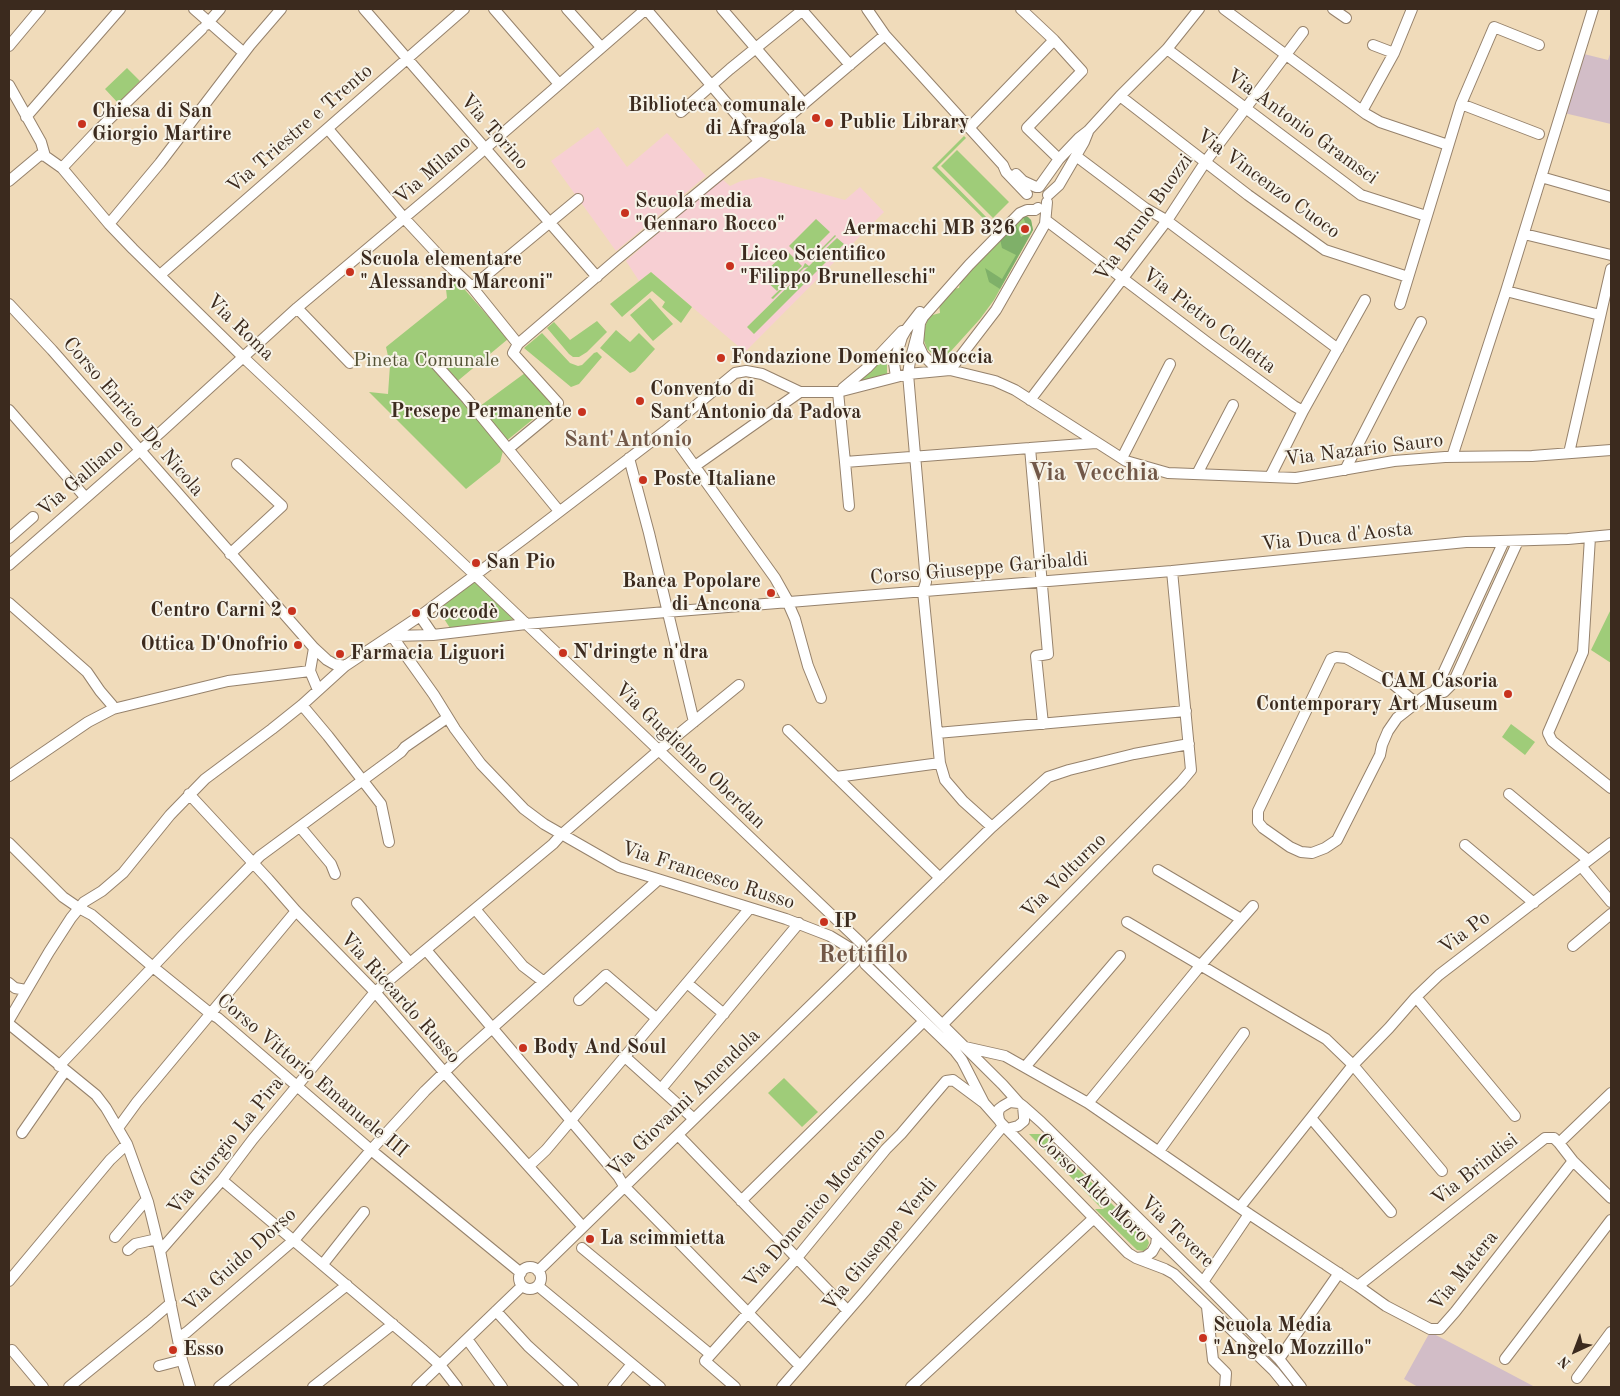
<!DOCTYPE html>
<html>
<head>
<meta charset="utf-8">
<style>
  body { margin:0 }
  #map { position:relative; width:1620px; height:1396px; overflow:hidden; background:#f0dbba; font-family:"Old Standard TT",serif }
  canvas { display:block }
  .frame { position:absolute; inset:0; border:10px solid #3b2a1e; pointer-events:none }
  .north { position:absolute; left:1550px; top:1326px; width:50px; height:50px; -webkit-text-stroke:4px #f7f3e8; paint-order:stroke; rotate:223deg; font-size:14px; font-weight:700; line-height:20px; text-align:center; color:#3b2a1e }
  .north::after { content:''; display:block; margin:auto; width:18px; height:22px; background:#3b2a1e; clip-path:polygon(50% 0,100% 100%,50% 72%,0 100%) }
</style>
</head>
<body>
<div id="map">
<canvas width="1620" height="1396"></canvas>
<div class="frame"></div>
<div class="north">N</div>
</div>
<script>
const context = document.querySelector('canvas').getContext('2d');
context.lineJoin = 'round';
function paint(path, color) { context.fillStyle = color; context.fill(path, 'evenodd'); }
const shape = rows => new Path2D(rows.map(r => 'M' + r).join(''));
function strokePath(path, color, width, dash) { context.strokeStyle = color; context.lineWidth = width; context.lineCap = dash ? 'butt' : 'round'; context.setLineDash(dash || []); context.stroke(path); }
function label(font, color, halo, rows, align = 'center') {
  context.font = font + ' "Old Standard TT",serif'; context.lineWidth = 4; context.setLineDash([]); context.textBaseline = 'middle'; context.strokeStyle = halo; context.fillStyle = color; for (const [text, x, y, turn = 0] of rows) {
    context.save(); context.translate(x, y); context.rotate((+turn || 0) * Math.PI / 180); context.textAlign = isNaN(turn) ? turn : align; if (halo) context.strokeText(text, 0, 0); context.fillText(text, 0, 0); context.restore();
  }
}
paint(shape([
  [598,127,627,167,667,133,706,176,616,251,551,161],
  [761,177,845,200,860,187,884,212,745,352,651,272,639,281,626,261,721,178,730,186,741,181]
]), '#f7cfd3');
paint(shape([
  [1611,51,1611,124,1564,113,1584,54,1608,60],
  [1430,1332,1484,1360,1535,1387,1418,1387,1404,1379]
]), '#d2bdc7');
paint(shape([
  [127,68,140,81,118,103,105,89],
  [964,136,966,138,937,167,992,223,990,225,932,168],
  [957,150,1009,202,993,218,941,166],
  [1026,216,1031,220,1033,230,994,300,980,319,942,361,938,359,927,349,923,338,924,330,929,316,940,313,939,303,952,289,959,288,961,278,1023,217],
  [816,219,830,232,803,259,789,246],
  [835,235,836,236,816,256,814,260,837,238,844,244,754,334,747,327,808,267,804,268,773,299,771,298,803,267,805,263,809,266,814,261,810,257,815,255],
  [787,251,802,266,777,291,761,276],
  [651,272,692,307,681,323,662,307,665,302,652,291,622,317,610,304],
  [445,280,459,283,508,339,454,384,476,409,525,373,553,403,500,446,503,451,500,462,466,489,369,392,388,394,390,365,386,347,447,298],
  [650,298,673,324,653,341,630,315],
  [597,321,607,332,587,352,579,357,573,357,569,354,547,328,554,322,570,340],
  [616,330,630,342,639,333,655,349,635,371,630,373,600,348],
  [542,333,570,363,578,366,582,365,594,353,597,352,602,357,579,384,571,387,524,348],
  [891,350,887,362,887,375,860,381],
  [475,580,517,619,450,628,437,608],
  [1611,609,1611,663,1591,650],
  [1511,724,1535,742,1525,755,1502,737],
  [784,1078,818,1112,802,1127,768,1093],
  [1029,1134,1043,1134,1109,1200,1101,1208],
  [1110,1202,1148,1240,1149,1243,1147,1248,1144,1251,1137,1250,1095,1209,1103,1209]
]), '#9fcc79');
paint(shape([
  [1025,216,1028,217,1031,220,1033,230,1000,289,989,282,985,268,1002,279,1016,255,1002,248,1000,239,1016,224,1021,237,1024,235,1028,229,1023,217]
]), '#7fb069');
const minor = shape([
  [194,9,244,53],
  [364,9,597,277],
  [494,9,559,84],
  [567,9,601,47],
  [646,9,759,141],
  [722,9,804,104],
  [801,9,850,65],
  [867,9,885,35,1003,165,1006,172,1027,194],
  [1021,9,1054,40,1082,71,1027,128,1059,159],
  [1224,9,1366,114,1380,122,1448,145],
  [1333,9,1346,18],
  [206,25,220,9],
  [1373,45,1394,53],
  [9,46,40,9],
  [1167,49,1361,195,1426,216],
  [9,85,41,142,45,156,62,168,109,224,133,249,244,358,475,575,861,943],
  [1120,96,1248,195,1325,250,1408,277],
  [1461,104,1539,134],
  [1362,111,1394,53,1412,9],
  [681,112,730,69,804,9],
  [26,117,120,9],
  [969,128,1054,40],
  [328,129,404,218,444,261,472,287,518,344,513,353,558,403,554,411,508,449],
  [1076,156,1145,208,1166,220,1338,349],
  [62,168,94,134,202,29],
  [1016,174,1023,181,1036,187],
  [1541,177,1611,197],
  [9,181,40,155,45,156],
  [1039,187,1059,159,1079,138,1088,131,1120,96,1167,49,1199,9],
  [1048,195,1059,185,1084,142,1088,132],
  [1038,208,1035,210,1027,210,1020,213,969,265,923,317,920,323,918,344,923,355,932,364,950,370,996,310,1045,224,1047,202],
  [1047,221,1208,343,1294,406,1303,411],
  [109,224,160,163,250,45,281,9],
  [1524,234,1611,255],
  [160,275,464,9],
  [472,287,578,199],
  [1506,291,1600,315],
  [9,304,52,350,314,648,327,660,334,664,345,666],
  [1400,304,1461,104,1494,27,1539,45],
  [297,308,350,363],
  [920,323,910,361,908,374,926,582,923,591,940,763,945,780,963,801,992,827],
  [518,344,616,260,734,163,885,35],
  [434,362,467,399,559,511],
  [896,377,894,363,902,337,906,330,920,312],
  [843,388,867,368,902,331],
  [838,392,845,462,1096,443],
  [1030,400,1168,219,1206,161,1303,32],
  [9,410,85,497],
  [668,429,775,578,789,603],
  [1030,448,1048,654,1036,656,1043,724],
  [1569,453,1611,269],
  [1452,457,1506,291,1593,9],
  [629,458,649,533,694,722],
  [1122,458,1170,364],
  [845,462,849,506],
  [695,466,800,392],
  [1345,470,1421,322],
  [1197,474,1233,405],
  [1270,477,1303,411,1365,300],
  [1590,537,1583,652,1548,733,1552,741,1611,788],
  [9,538,33,517],
  [230,554,282,506,237,464],
  [9,565,161,432,297,308,442,186,646,9],
  [9,603,87,672,100,691,112,705,113,709],
  [788,603,795,619,808,666,821,698],
  [420,616,433,635],
  [392,636,433,635,526,624,666,612,1172,571,1466,542,1568,539,1611,535],
  [392,636,434,695,455,729,481,764,524,809,544,824,619,867,786,919,830,936,853,950],
  [314,648,310,671,318,690],
  [1435,691,1444,692,1453,683,1518,541],
  [1416,703,1393,684,1346,658,1336,657,1331,659,1258,811,1258,822,1263,828,1290,847,1301,852,1312,853,1325,848,1337,840,1380,755,1382,745,1388,731,1397,718,1425,696,1435,691,1504,541],
  [302,705,328,736,381,804,389,842],
  [788,730,940,878],
  [937,733,1186,711],
  [9,776,88,722,113,709,228,681,310,671],
  [836,777,940,763],
  [189,794,268,879,296,911,375,992,444,1072,583,1227],
  [1509,794,1588,860],
  [300,827,331,864,335,874],
  [9,843,63,897,79,908,92,915,153,967,211,1014,218,1018,371,1150,521,1273],
  [1465,845,1534,903],
  [1581,866,1611,902],
  [1158,870,1241,919],
  [357,903,410,963],
  [475,909,523,966,544,982],
  [1127,922,1326,1039,1353,1065,1442,1171],
  [870,946,992,827,1048,777,1069,770,1134,754,1189,744],
  [1573,946,1611,914],
  [426,950,618,1176,624,1186,800,1366],
  [873,956,1003,1085,1019,1103],
  [865,964,955,1051,962,1060,984,1103,999,1120],
  [9,983,15,988,26,990],
  [687,983,724,1014],
  [1416,997,1515,1116],
  [579,1000,606,975,656,1018],
  [9,1020,49,952,71,918,84,902,102,891,123,873,170,815,205,779,272,729,302,705,345,666,420,616,525,538,665,431,735,373,746,371,762,374,800,392,838,392,908,374,950,370,995,381,1015,390,1126,461,1168,473,1296,478,1394,461,1445,457,1532,456,1611,450],
  [9,1024,96,1095,106,1108,127,1144,148,1202,160,1251,182,1360,190,1387],
  [943,1024,1181,782,1191,770,1172,571],
  [965,1047,1005,1056,1088,1103,1249,1214,1358,1286,1386,1306,1430,1329,1440,1329,1455,1312,1573,1161],
  [624,1056,694,1119],
  [59,1066,182,936,260,856,401,752,405,747,418,738,447,718],
  [1025,1067,1120,956],
  [661,1089,799,923],
  [1010,1102,1019,1103,1023,1106,1024,1117,1024,1121,1018,1126,1007,1129,1001,1123,999,1120,998,1114,999,1109,1003,1106,1010,1102],
  [1088,1103,1200,966,1253,906],
  [1023,1106,1041,1122,1203,1282,1279,1359,1301,1387],
  [1311,1118,1391,1212],
  [118,1128,137,1102,296,911],
  [1007,1129,1128,1253,1136,1258,1165,1269,1174,1274,1274,1371,1287,1387],
  [22,1133,65,1071],
  [678,1135,848,1311],
  [1559,1143,1573,1161,1611,1198],
  [1159,1151,1244,1033],
  [529,1166,546,1150,750,908],
  [222,1180,422,1349,440,1365,457,1387],
  [741,1201,924,1021],
  [1240,1207,1353,1065,1389,1028,1416,997,1439,975,1611,843],
  [115,1237,147,1199],
  [582,1248,710,1354],
  [128,1250,135,1244,157,1239],
  [160,1251,222,1180,253,1139,375,992,553,844,561,835,658,751,739,685],
  [1137,1258,1145,1257,1152,1252,1156,1245,1157,1237],
  [323,1264,364,1212],
  '519 1278a11 11 0 1 1 22 0a11 11 0 1 1-22 0Z',
  [538,1271,855,962],
  [9,1281,110,1160,127,1144],
  [1203,1282,1249,1214],
  [538,1286,660,1387],
  [1358,1286,1545,1138,1554,1138,1559,1143,1611,1093],
  [1207,1307,1213,1360,1226,1373,1225,1387],
  [496,1311,528,1346,573,1387],
  [178,1338,187,1332,295,1239,371,1150,425,1091,462,1055,658,880],
  [467,1339,502,1387],
  [12,1350,43,1387],
  [1279,1359,1339,1273],
  [1505,1359,1611,1220],
  [159,1366,182,1360],
  [1577,1378,1611,1332],
  [69,1387,149,1322,171,1303],
  [219,1387,347,1285],
  [313,1387,393,1324],
  [417,1387,522,1286],
  [613,1387,632,1364],
  [735,1387,705,1361,796,1259,886,1149,901,1134,946,1081,953,1080,984,1103],
  [782,1387,866,1290,1003,1126],
  [911,1387,1094,1218]
]);
strokePath(minor, '#96826c', 12);
strokePath(minor, '#fff', 10);
for (const [x, y, r, color] of [
  [816,118,5,"#c8321e"],
  [829,123,5,"#c8321e"],
  [82,124,5,"#c8321e"],
  [625,213,5,"#c8321e"],
  [1025,229,5,"#c8321e"],
  [730,266,5,"#c8321e"],
  [350,272,5,"#c8321e"],
  [721,358,5,"#c8321e"],
  [640,401,5,"#c8321e"],
  [582,412,5,"#c8321e"],
  [643,480,5,"#c8321e"],
  [476,563,5,"#c8321e"],
  [771,593,5,"#c8321e"],
  [292,611,5,"#c8321e"],
  [416,613,5,"#c8321e"],
  [298,645,5,"#c8321e"],
  [563,653,5,"#c8321e"],
  [340,654,5,"#c8321e"],
  [1508,694,5,"#c8321e"],
  [824,922,5,"#c8321e"],
  [523,1048,5,"#c8321e"],
  [590,1239,5,"#c8321e"],
  [1203,1338,5,"#c8321e"],
  [173,1350,5,"#c8321e"]
]) { const dot = new Path2D(); dot.arc(x, y, r, 0, 2 * Math.PI); context.fillStyle = color; context.fill(dot); strokePath(dot, '#f7f3e8', 2); }
label('bold 20px', '#3b2a1e', '#f7f3e8', [
  ["Biblioteca comunale",806,106,"right"],
  ["di Afragola",806,129,"right"],
  ["Chiesa di San",92,112],
  ["Giorgio Martire",92,135],
  ["Public Library",839,123],
  ["Scuola media",635,202],
  ["\"Gennaro Rocco\"",635,225],
  ["Aermacchi MB 326",1015,229,"right"],
  ["Liceo Scientifico",740,255],
  ["\"Filippo Brunelleschi\"",740,278],
  ["Scuola elementare",360,260],
  ["\"Alessandro Marconi\"",360,283],
  ["Fondazione Domenico Moccia",731,358],
  ["Convento di",650,390],
  ["Sant'Antonio da Padova",650,413],
  ["Presepe Permanente",572,412,"right"],
  ["Poste Italiane",653,480],
  ["San Pio",486,563],
  ["Banca Popolare",761,582,"right"],
  ["di Ancona",761,605,"right"],
  ["Centro Carni 2",282,611,"right"],
  ["Coccodè",426,613],
  ["Ottica D'Onofrio",288,645,"right"],
  ["N'dringte n'dra",573,653],
  ["Farmacia Liguori",350,654],
  ["CAM Casoria",1498,682,"right"],
  ["Contemporary Art Museum",1498,705,"right"],
  ["IP",834,922],
  ["Body And Soul",533,1048],
  ["La scimmietta",600,1239],
  ["Scuola Media",1213,1326],
  ["\"Angelo Mozzillo\"",1213,1349],
  ["Esso",183,1350]
], 'left');
label('20px', '#3b2a1e', '#f7f3e8', [
  ["Via Antonio Gramsci",1302,127,36],
  ["Via Triestre e Trento",300,129,-41],
  ["Via Torino",494,132,49],
  ["Via Milano",433,170,-41],
  ["Via Vincenzo Cuoco",1268,184,36],
  ["Via Bruno Buozzi",1144,218,-54],
  ["Via Pietro Colletta",1209,321,37],
  ["Via Roma",240,328,44],
  ["Corso Enrico De Nicola",133,417,49],
  ["Via Nazario Sauro",1364,450,-7],
  ["Via Galliano",81,478,-41],
  ["Via Duca d'Aosta",1337,537,-6],
  ["Corso Giuseppe Garibaldi",979,569,-5],
  ["Via Guglielmo Oberdan",690,756,44],
  ["Via Francesco Russo",708,876,18],
  ["Via Volturno",1064,876,-45],
  ["Via Po",1465,933,-37],
  ["Via Riccardo Russo",400,998,48],
  ["Corso Vittorio Emanuele III",312,1076,40],
  ["Via Giovanni Amendola",684,1103,-44],
  ["Via Giorgio La Pira",226,1146,-51],
  ["Via Brindisi",1475,1170,-38],
  ["Corso Aldo Moro",1092,1188,44],
  ["Via Domenico Mocerino",815,1208,-49],
  ["Via Tevere",1177,1232,44],
  ["Via Giuseppe Verdi",880,1245,-50],
  ["Via Guido Dorso",240,1260,-42],
  ["Via Matera",1464,1271,-51]
]);
label('20px', '#545235', '#f7f3e8', [
  ["Pineta Comunale",426,361]
]);
label('bold 22px', '#725848', '#f7f3e8', [
  ["Sant'Antonio",628,440]
]);
label('bold 25px', '#725848', '#f7f3e8', [
  ["Via Vecchia",1094,473],
  ["Rettifilo",863,955]
]);
</script>
</body>
</html>
